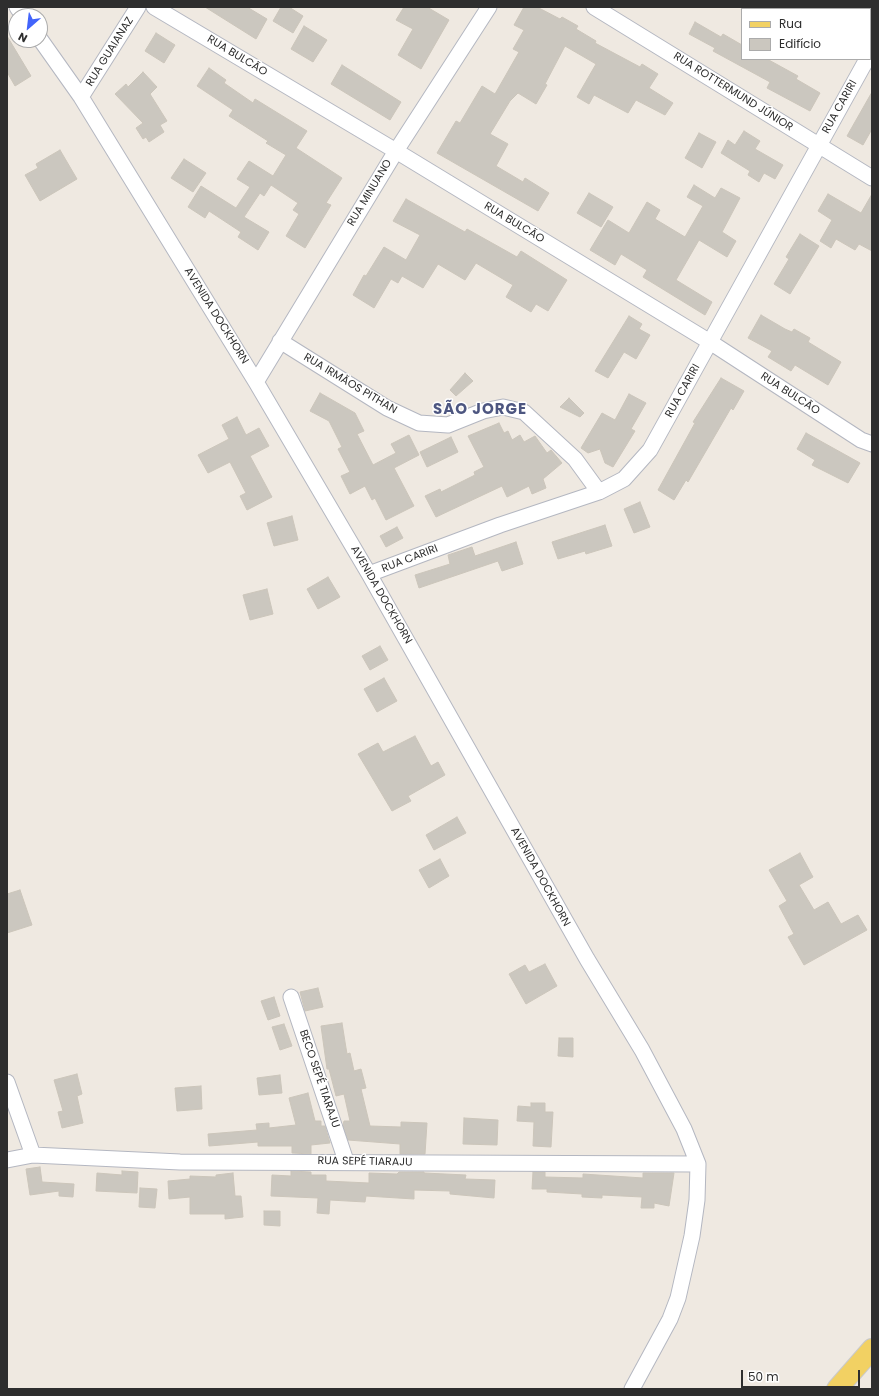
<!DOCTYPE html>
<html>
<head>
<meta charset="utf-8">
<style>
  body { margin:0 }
  #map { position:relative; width:879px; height:1396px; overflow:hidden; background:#efe9e1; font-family:Poppins,sans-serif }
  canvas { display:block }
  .frame { position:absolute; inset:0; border:8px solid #2e2e2e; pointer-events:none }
  .legend { position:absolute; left:741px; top:8px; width:130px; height:52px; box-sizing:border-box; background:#fff; border:1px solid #ababab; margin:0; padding:5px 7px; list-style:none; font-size:12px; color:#2e2e2e }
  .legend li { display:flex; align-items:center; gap:8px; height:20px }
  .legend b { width:20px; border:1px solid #ababab }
  .north { position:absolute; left:8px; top:8px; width:40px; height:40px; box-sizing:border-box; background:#fff; border:1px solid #ababab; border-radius:50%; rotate:208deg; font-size:11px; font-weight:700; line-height:16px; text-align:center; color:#2e2e2e }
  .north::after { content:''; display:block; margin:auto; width:14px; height:18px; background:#4264fb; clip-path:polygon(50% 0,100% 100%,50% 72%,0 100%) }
  .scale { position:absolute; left:741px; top:1370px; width:119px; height:18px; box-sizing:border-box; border:2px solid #2e2e2e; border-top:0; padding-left:5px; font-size:12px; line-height:14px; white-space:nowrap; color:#2e2e2e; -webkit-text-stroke:3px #fff; paint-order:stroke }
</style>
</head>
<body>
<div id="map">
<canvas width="879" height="1396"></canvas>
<div class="frame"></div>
<ul class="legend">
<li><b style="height:5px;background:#f2d163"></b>Rua</li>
<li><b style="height:11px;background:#cbc7bf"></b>Edifício</li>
</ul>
<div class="north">N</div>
<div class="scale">50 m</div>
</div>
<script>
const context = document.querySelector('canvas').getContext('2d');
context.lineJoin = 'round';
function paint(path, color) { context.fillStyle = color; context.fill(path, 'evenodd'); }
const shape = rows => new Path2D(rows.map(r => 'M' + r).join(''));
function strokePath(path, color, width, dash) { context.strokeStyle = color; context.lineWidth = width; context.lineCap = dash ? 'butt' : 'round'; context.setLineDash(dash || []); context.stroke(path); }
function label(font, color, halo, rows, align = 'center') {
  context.font = font + ' Poppins,sans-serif'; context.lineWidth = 3; context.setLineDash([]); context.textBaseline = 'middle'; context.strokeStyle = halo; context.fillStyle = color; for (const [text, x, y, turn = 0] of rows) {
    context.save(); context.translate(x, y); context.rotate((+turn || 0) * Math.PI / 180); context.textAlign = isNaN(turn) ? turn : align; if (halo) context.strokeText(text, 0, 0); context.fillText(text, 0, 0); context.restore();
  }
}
const building = shape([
  [205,7,247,7,267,19,256,39,205,7],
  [281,7,289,7,303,16,293,33,273,21,281,7],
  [404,7,427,7,449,20,421,69,398,55,413,29,396,20,404,7],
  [524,7,537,7,560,19,562,17,578,26,576,29,596,41,595,43,640,67,642,64,658,74,649,88,673,103,665,115,636,100,628,113,594,95,589,104,577,97,596,64,565,46,545,84,547,85,536,104,518,93,510,101,490,134,508,144,496,166,523,182,525,178,549,193,538,211,437,153,456,121,460,123,482,86,495,94,519,52,513,49,524,30,514,25,524,7],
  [695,22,721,37,723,34,742,45,742,59,767,59,798,76,796,79,820,93,810,111,767,88,770,82,713,51,715,48,689,34,695,22],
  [304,26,327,40,313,62,291,49,304,26],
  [156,33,175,45,164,63,145,51,156,33],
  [7,36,31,76,15,86,7,72,7,36],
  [342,65,401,102,390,120,331,84,342,65],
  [209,68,226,80,224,83,253,103,255,99,307,131,296,148,342,178,326,203,331,205,305,248,286,236,299,214,293,210,298,203,271,185,264,196,260,193,244,217,269,232,258,250,238,237,241,232,209,211,205,218,188,207,201,186,236,208,250,187,237,179,249,161,273,176,286,155,266,143,268,141,229,116,233,110,197,86,209,68],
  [143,72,157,87,150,94,167,121,160,125,164,132,149,142,146,137,143,139,136,128,143,123,115,94,126,84,128,87,143,72],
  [872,92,872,129,863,145,847,136,872,92],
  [744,131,760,141,755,149,783,165,775,179,764,173,759,182,748,175,750,171,721,153,728,140,735,145,744,131],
  [699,133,716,142,702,168,685,158,699,133],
  [60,150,77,179,40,201,25,175,38,168,36,164,60,150],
  [184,159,206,173,193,192,171,178,184,159],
  [694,185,715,198,721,188,740,198,722,232,736,241,727,257,699,240,676,280,712,302,705,315,643,277,647,270,621,254,615,265,590,250,608,220,629,233,647,202,660,210,655,219,685,237,703,206,687,197,694,185],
  [589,193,613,207,601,227,577,213,589,193],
  [828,194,861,213,872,194,872,251,859,244,855,250,836,239,831,248,820,241,832,220,818,211,828,194],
  [406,199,465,232,467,229,517,257,521,251,567,280,548,311,536,304,531,312,506,297,513,285,476,263,465,280,438,264,423,288,402,276,398,283,391,279,374,308,353,295,364,275,366,276,384,247,406,260,420,235,393,221,406,199],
  [800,234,819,246,790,294,774,284,789,259,786,257,800,234],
  [761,315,785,329,792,332,794,329,810,338,808,342,841,362,828,385,795,365,791,371,768,357,772,351,748,338,761,315],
  [629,316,642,324,639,329,650,335,636,359,624,352,608,378,595,371,629,316],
  [465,373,473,381,456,396,450,390,465,373],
  [721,378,744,391,733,410,731,408,688,482,686,480,674,500,658,490,695,423,693,422,721,378],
  [320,393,355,413,364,431,357,434,373,465,396,453,391,444,409,435,419,455,394,468,414,506,386,520,375,498,372,500,365,486,350,494,341,476,350,472,338,449,342,447,329,421,310,411,320,393],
  [629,394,646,403,631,429,635,431,613,467,605,463,600,449,588,453,581,448,602,413,615,420,629,394],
  [569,398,584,413,580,417,560,407,569,398],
  [237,417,246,435,259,428,269,446,250,456,272,497,247,510,240,496,246,493,230,462,208,473,198,455,229,439,222,425,237,417],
  [499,423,504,433,508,431,512,440,520,435,524,442,535,436,547,453,551,450,562,463,543,479,546,488,532,494,529,486,507,497,502,486,436,517,425,496,440,489,441,492,475,475,474,472,484,467,468,436,499,423],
  [806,433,860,463,848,483,812,465,815,460,797,449,806,433],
  [451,437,458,452,427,467,420,452,451,437],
  [640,502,650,527,634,533,624,509,640,502],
  [292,516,298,540,274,546,267,523,292,516],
  [605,525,612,546,586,554,585,551,558,559,552,542,605,525],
  [397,527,403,538,386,547,380,536,397,527],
  [516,542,523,564,502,571,498,561,419,588,415,575,450,564,448,555,472,547,475,556,516,542],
  [328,577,340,597,318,609,307,589,328,577],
  [267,589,273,614,250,620,243,595,267,589],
  [380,646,388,660,370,670,362,656,380,646],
  [384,678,397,701,377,712,364,689,384,678],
  [415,736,431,766,438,762,445,775,408,796,411,801,392,811,358,754,378,743,383,752,415,736],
  [457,817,466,833,434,850,426,835,457,817],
  [800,853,813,877,799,885,814,910,828,902,841,924,858,915,867,930,804,965,788,937,794,934,779,906,787,901,769,870,800,853],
  [440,859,449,876,429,888,419,870,440,859],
  [20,890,32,925,7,933,7,894,20,890],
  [545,964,557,986,526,1004,509,974,525,965,529,972,545,964],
  [318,988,323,1007,305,1011,300,992,318,988],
  [274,997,280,1016,268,1020,261,1001,274,997],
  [342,1023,346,1048,347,1054,350,1053,354,1071,361,1069,366,1088,361,1089,370,1126,401,1127,401,1122,427,1123,425,1154,400,1154,400,1144,348,1140,343,1125,344,1121,350,1121,344,1094,336,1096,329,1069,327,1069,321,1026,342,1023],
  [284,1024,292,1046,280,1050,272,1027,284,1024],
  [559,1038,573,1038,573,1057,558,1056,559,1038],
  [77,1074,82,1094,77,1096,83,1123,62,1128,58,1112,63,1111,54,1080,77,1074],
  [280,1075,282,1093,259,1095,257,1078,280,1075],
  [201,1086,202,1109,177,1111,175,1088,201,1086],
  [308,1093,315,1121,321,1121,321,1126,325,1126,330,1143,311,1145,311,1154,292,1153,292,1146,258,1146,258,1142,209,1146,208,1134,257,1130,256,1124,269,1123,269,1128,296,1125,289,1098,308,1093],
  [531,1103,545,1103,545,1112,553,1112,551,1147,533,1146,534,1122,517,1121,518,1106,531,1107,531,1103],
  [464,1118,498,1120,497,1145,463,1144,464,1118],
  [40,1167,42,1182,74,1184,73,1197,59,1196,59,1191,30,1195,26,1169,40,1167],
  [122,1171,138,1172,137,1193,96,1191,97,1173,122,1175,122,1171],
  [291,1171,311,1172,311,1175,326,1175,326,1181,369,1183,369,1173,397,1174,399,1172,424,1172,424,1173,466,1175,465,1179,495,1180,494,1198,450,1194,450,1191,414,1190,414,1199,366,1196,365,1202,330,1200,329,1214,317,1213,318,1198,271,1196,272,1175,291,1176,291,1171],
  [533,1172,545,1172,545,1177,583,1178,583,1174,643,1178,643,1173,674,1173,669,1206,654,1203,654,1208,641,1208,642,1197,602,1195,602,1198,582,1197,582,1194,547,1192,547,1189,532,1189,533,1172],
  [233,1173,235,1196,241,1196,243,1217,225,1219,225,1214,190,1214,190,1197,169,1199,168,1181,190,1179,190,1176,216,1177,216,1175,233,1173],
  [140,1188,157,1189,155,1208,139,1207,140,1188],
  [264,1211,280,1211,280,1226,264,1225,264,1211]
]);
paint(building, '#cbc7bf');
strokePath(building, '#cbc5ba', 1);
const minor = shape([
  [17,7,23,16],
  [154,7,396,151,710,342,861,440,872,444],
  [594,7,872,178],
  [40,39,81,97,256,382,369,574,587,959,642,1050,684,1129,698,1164,697,1200,692,1236,678,1298,670,1319,632,1389],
  [81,97,138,7],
  [280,341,387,408,419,423,448,425,483,411,503,407,524,412,575,459,599,492],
  [256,382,396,151,489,7],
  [369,574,500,525,599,492,624,479,650,450,867,59],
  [291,997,346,1161],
  [7,1082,33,1155],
  [7,1160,33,1155,180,1162,698,1164]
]);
const major = shape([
  [837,1389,872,1349]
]);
strokePath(minor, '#b4b7c1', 17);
strokePath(major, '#c9c9c9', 22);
strokePath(minor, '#fff', 15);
strokePath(major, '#f2d163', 20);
label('11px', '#2e2e2e', '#fff', [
  ["RUA GUAIANAZ",110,52,-58],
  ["RUA BULCÃO",237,56,31],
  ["RUA ROTTERMUND JÚNIOR",733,92,32],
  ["RUA CARIRI",840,107,-61],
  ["RUA MINUANO",370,193,-59],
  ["RUA BULCÃO",514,223,31],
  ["AVENIDA DOCKHORN",216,316,58],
  ["RUA IRMÃOS PITHAN",350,384,31],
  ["RUA CARIRI",683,391,-61],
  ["RUA BULCÃO",790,394,33],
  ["RUA CARIRI",410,559,-21],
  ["AVENIDA DOCKHORN",381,595,60],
  ["AVENIDA DOCKHORN",540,877,61],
  ["BECO SEPÉ TIARAJU",319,1079,71],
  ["RUA SEPÉ TIARAJU",365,1162,1]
]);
context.letterSpacing = '1px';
label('bold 15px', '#4d5680', '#fff', [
  ["SÃO JORGE",480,410]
]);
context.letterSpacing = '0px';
</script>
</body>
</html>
